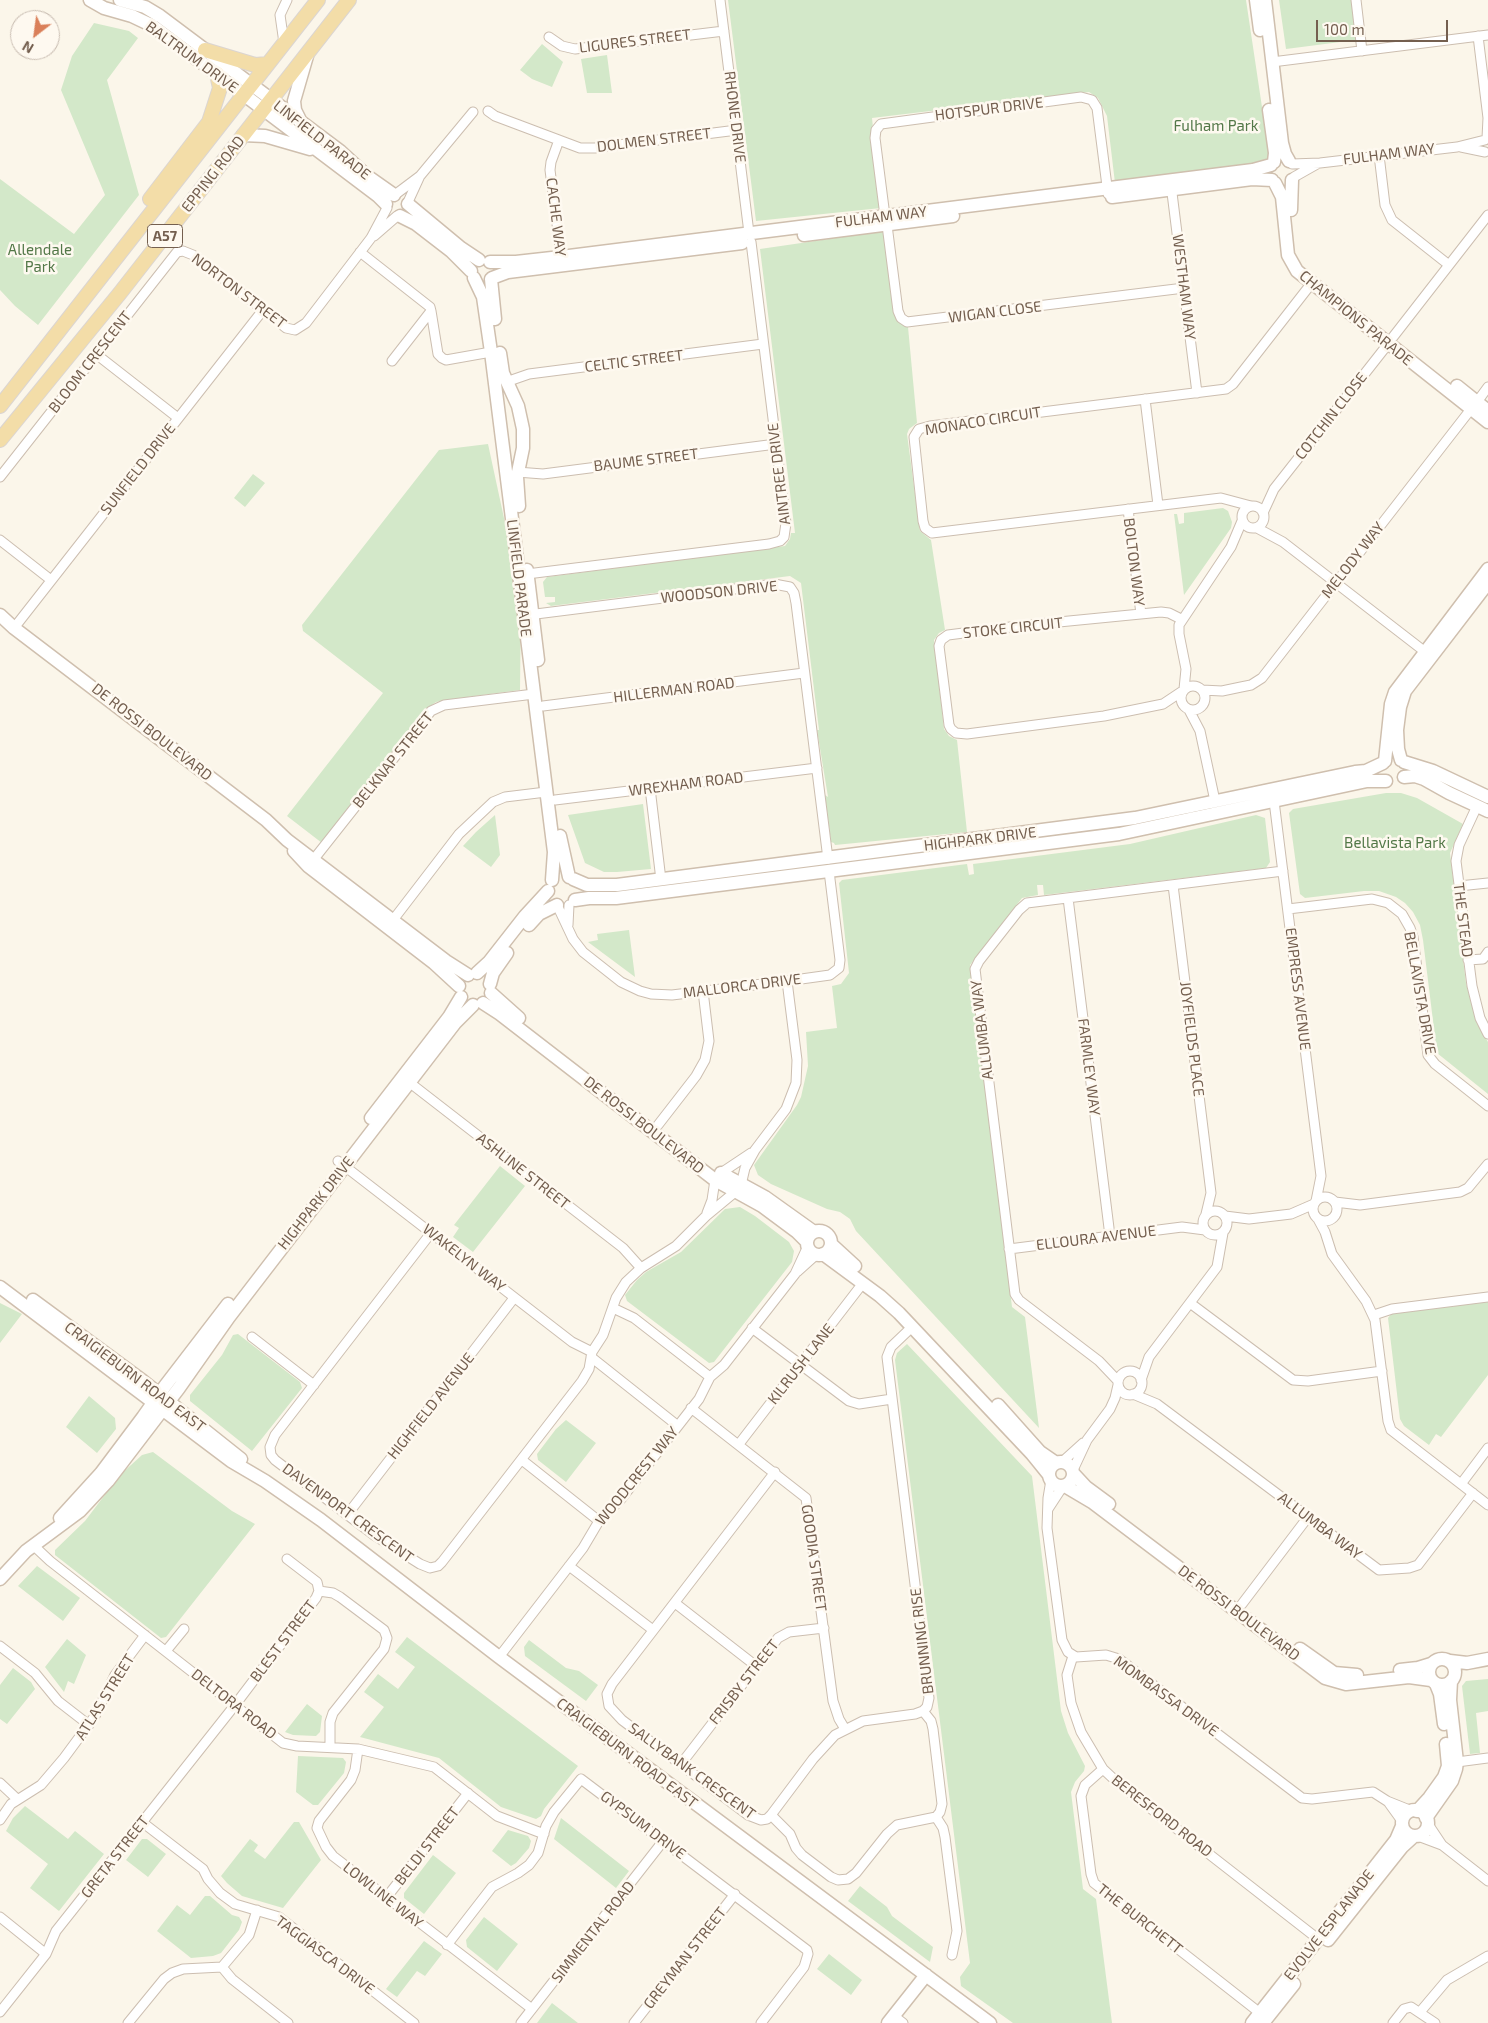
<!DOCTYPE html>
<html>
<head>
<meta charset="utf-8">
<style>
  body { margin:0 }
  #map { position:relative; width:1488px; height:2023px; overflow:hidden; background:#fbf6ea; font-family:"Exo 2",sans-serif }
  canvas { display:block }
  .north { position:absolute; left:10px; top:10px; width:50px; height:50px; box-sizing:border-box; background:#fef9f0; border:1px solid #c7bbb0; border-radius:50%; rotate:210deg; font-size:14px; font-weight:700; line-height:20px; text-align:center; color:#745f4f }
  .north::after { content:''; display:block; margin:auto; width:18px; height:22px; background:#da805a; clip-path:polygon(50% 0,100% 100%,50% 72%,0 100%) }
  .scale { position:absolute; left:1316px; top:20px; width:132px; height:22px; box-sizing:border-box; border:2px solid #745f4f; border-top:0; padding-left:6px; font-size:15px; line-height:18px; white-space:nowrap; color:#745f4f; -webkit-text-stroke:4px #fef9f0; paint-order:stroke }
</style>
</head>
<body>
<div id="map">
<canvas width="1488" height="2023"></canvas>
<div class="north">N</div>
<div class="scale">100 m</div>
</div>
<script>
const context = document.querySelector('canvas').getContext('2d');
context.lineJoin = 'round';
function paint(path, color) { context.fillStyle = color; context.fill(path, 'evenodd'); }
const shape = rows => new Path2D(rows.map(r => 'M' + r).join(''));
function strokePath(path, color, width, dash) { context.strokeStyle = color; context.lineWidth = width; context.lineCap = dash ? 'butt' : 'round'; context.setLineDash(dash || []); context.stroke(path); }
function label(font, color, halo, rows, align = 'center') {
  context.font = font + ' "Exo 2",sans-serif'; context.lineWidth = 5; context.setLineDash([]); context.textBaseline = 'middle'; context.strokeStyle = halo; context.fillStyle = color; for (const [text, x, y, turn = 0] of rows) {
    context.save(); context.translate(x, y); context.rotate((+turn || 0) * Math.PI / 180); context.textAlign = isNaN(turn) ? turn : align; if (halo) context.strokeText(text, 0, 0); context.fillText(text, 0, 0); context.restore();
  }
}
paint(shape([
  [728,0,1246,0,1269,154,1264,165,1115,183,1107,116,1098,98,1089,92,872,118,881,208,756,221],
  [1279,0,1352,0,1356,40,1286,49],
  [94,23,129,31,138,38,107,80,139,195,38,325,15,306,0,290,0,179,74,234,105,195,61,90,72,56],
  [542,44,563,62,552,87,532,79,520,70],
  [607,55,612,93,587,93,581,59],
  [884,231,894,314,908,327,917,423,909,429,907,434,920,531,931,540,945,630,939,633,934,640,939,684,944,729,949,736,957,740,967,832,835,845,834,843,831,842,825,795,828,797,817,730,819,730,801,583,790,576,551,606,546,603,555,602,555,597,545,597,543,582,547,577,785,546,790,539,791,533,795,533,760,249],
  [488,444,521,597,520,690,445,700,436,702,429,707,322,843,287,816,383,693,303,631,302,625,439,450],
  [253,474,265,483,245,507,234,498],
  [1223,508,1228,511,1232,522,1231,528,1184,595,1174,514,1177,514,1179,524,1184,523,1184,513],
  [1386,793,1401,793,1417,798,1463,824,1450,853,1466,983,1477,1024,1488,1042,1488,1094,1437,1053,1423,940,1420,925,1413,912,1405,903,1396,897,1379,891,1364,891,1305,898,1300,894,1289,813,1293,809],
  [643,804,651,869,617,872,604,872,585,863,568,815],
  [495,815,500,855,491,867,463,846,476,832],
  [1256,815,1265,818,1270,862,1266,868,1044,895,1043,885,1037,885,1038,895,1022,898,970,965,1012,1307,1025,1317,1039,1428,856,1231,850,1219,840,1212,827,1209,771,1184,758,1175,754,1165,797,1105,801,1097,808,1066,806,1032,837,1028,832,986,841,984,849,973,839,883,842,880,967,864,969,875,974,874,973,864,1130,844],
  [629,930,635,977,588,942,598,940,597,934],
  [500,1166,525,1186,473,1252,453,1237,459,1228,454,1225],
  [740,1207,755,1216,789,1242,794,1251,792,1262,714,1362,709,1363,627,1301,625,1295,637,1280,646,1272,681,1252,725,1209],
  [1488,1302,1488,1375,1441,1437,1436,1434,1429,1445,1404,1426,1400,1419,1388,1318,1391,1314],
  [0,1303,22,1314,0,1343],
  [238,1334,300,1382,302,1388,252,1451,190,1401,190,1395,222,1355,233,1335],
  [907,1344,1032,1476,1061,1711,1068,1733,1085,1766,1084,1771,1075,1782,1071,1792,1083,1889,1096,1899,1112,2023,1013,2023,961,1986,960,1977,970,1963,895,1360,897,1353],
  [89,1396,115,1418,116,1429,97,1453,66,1427],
  [566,1420,596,1443,566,1482,538,1460,537,1454,556,1429],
  [153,1452,232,1511,255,1524,166,1637,161,1638,55,1555,55,1550,85,1521,120,1475,142,1455],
  [37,1566,80,1598,63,1621,18,1586],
  [407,1637,578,1766,544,1809,541,1816,536,1819,501,1807,439,1758,360,1737,384,1707,364,1692,378,1674,398,1689,415,1667,395,1652],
  [67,1639,86,1655,74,1684,68,1681,64,1692,45,1667],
  [529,1640,566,1668,579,1671,598,1685,586,1701,525,1656,524,1647],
  [13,1668,31,1682,35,1689,7,1724,0,1719,0,1685],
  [1488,1679,1488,1711,1476,1713,1480,1753,1470,1754,1462,1686,1466,1681],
  [307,1704,322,1716,320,1732,316,1736,293,1735,285,1732],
  [298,1756,343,1758,346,1762,344,1773,318,1805,313,1805,296,1792],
  [25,1806,68,1839,75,1831,104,1854,59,1911,30,1888,48,1864,6,1831,13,1818],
  [561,1818,629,1871,616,1888,554,1839],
  [294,1822,299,1822,321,1860,283,1908,242,1896,227,1883,221,1876,250,1839,258,1845,254,1851,265,1859],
  [508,1830,528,1836,531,1841,529,1848,516,1863,511,1866,492,1851],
  [142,1839,147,1839,166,1854,148,1877,126,1860],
  [433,1855,456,1873,424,1914,404,1898,404,1893],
  [860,1886,887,1907,892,1916,933,1947,930,1962,848,1901],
  [205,1896,210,1896,232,1915,239,1917,242,1922,239,1930,221,1953,213,1956,191,1958,157,1931,177,1905,190,1915],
  [484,1917,518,1944,497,1971,467,1947,466,1940],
  [424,1941,442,1954,425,1976,417,1971,397,1997,386,1989],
  [829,1954,862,1980,851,1995,817,1969],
  [552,2003,578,2023,537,2023]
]), '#d3e8c9');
const street = shape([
  [720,0,749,233],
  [1356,0,1362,51],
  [1478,36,1488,118,1487,138],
  [549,37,562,46,575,49,724,31],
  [284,43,280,15,287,0],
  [1272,62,1488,35],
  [488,111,495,116,580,148,595,148,737,130],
  [559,140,551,162,550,170,562,263],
  [1461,147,1485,152],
  [1379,155,1385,205,1392,220,1449,265],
  [1292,164,1320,163,1457,147,1485,140],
  [1294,177,1317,164],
  [1171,185,1197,393],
  [396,194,420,176,473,112],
  [408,202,419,178],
  [885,216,875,138,876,130,881,124,1081,97,1092,100,1097,108,1108,194],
  [887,225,898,311,901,318,907,322,1184,288],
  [374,236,397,216],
  [360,252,430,307,431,311,392,361],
  [431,311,438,354,442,358,446,360,491,352],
  [1393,337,1488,215],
  [96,354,178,418],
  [506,382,529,374,763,344],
  [1145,399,1158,505],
  [1477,402,1488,387],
  [517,472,543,474,776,444],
  [0,477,177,252,183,251,193,255,286,328,295,330,306,323,371,238,387,208],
  '1242 517a11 11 0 1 1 22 0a11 11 0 1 1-22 0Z',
  [1251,506,1221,498,932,533,925,528,923,521,914,437,919,429,930,426,1226,389,1233,384,1311,284],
  [1128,509,1141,614],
  [1263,513,1274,489,1388,344],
  [1257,528,1283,542,1424,651],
  [0,540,51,580],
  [527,574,769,544,780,541,784,537,786,523,751,242],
  [528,615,774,584,790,587,794,593,796,603,828,859],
  [1181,619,1169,613,1161,612,1018,626,948,635,941,640,939,646,949,725,951,729,956,733,967,734,1104,716,1163,704,1181,692],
  [14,628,263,310],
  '1181 698a12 12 0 1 1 24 0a12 12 0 1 1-24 0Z',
  [1184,689,1186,669,1179,634,1179,625,1231,547,1242,521],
  [1202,690,1222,691,1241,687,1251,685,1262,678,1471,409],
  [543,706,804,673],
  [1189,710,1200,731,1215,801],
  [650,788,661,880],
  [555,800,817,768],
  [1274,801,1321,1176,1316,1201],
  [1477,806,1459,845,1456,861,1472,986,1480,1018,1488,1034],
  [310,864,431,711,444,705,534,694],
  [1173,885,1211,1193,1206,1214],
  [1459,886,1488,883],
  [1068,898,1110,1236],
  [557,905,573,939,583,952,621,982,640,991,651,994,672,995,787,981,830,975,839,968,840,960,829,871],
  [1288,909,1372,899,1388,903,1402,914,1410,928,1413,937,1428,1055,1435,1064,1488,1106],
  [393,920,459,834,493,802,505,797,546,792],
  [568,925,569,905],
  [1468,960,1483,959,1488,952],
  [405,1079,623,1248,641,1268],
  [658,1125,696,1076,705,1060,709,1041,703,991],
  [338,1161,572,1342,592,1352],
  [721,1173,751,1153],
  [741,1185,745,1168,755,1150,786,1109,796,1083,797,1060,787,981],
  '1313 1209a12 12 0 1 1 24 0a12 12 0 1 1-24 0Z',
  [1335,1202,1360,1205,1460,1192,1468,1188,1488,1164],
  '1203 1223a12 12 0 1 1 24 0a12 12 0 1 1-24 0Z',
  [707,1213,712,1200,715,1180],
  [1225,1216,1249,1219,1291,1214,1314,1204],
  [1318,1219,1325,1232,1332,1254,1366,1301,1375,1320,1388,1421,1391,1430,1488,1505],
  [431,1233,275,1435,270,1447,271,1455,275,1460,374,1535,420,1564,430,1568,438,1566,442,1562,582,1381,589,1369,592,1352,603,1335,616,1298,626,1282,641,1268,676,1246,706,1216,735,1192],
  [1009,1249,1182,1227,1205,1230],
  [797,1272,817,1254],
  [1190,1303,1293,1380,1308,1381,1382,1371],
  [613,1308,634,1318,710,1377],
  [1374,1315,1392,1309,1488,1297],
  [912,1327,891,1347,887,1357,929,1698,927,1707,923,1711,931,1721,933,1729,942,1804,940,1812,936,1817,943,1828,945,1837,957,1931,952,1955],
  [752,1328,849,1401,859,1404,892,1399],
  [252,1337,314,1385],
  [591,1357,678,1426],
  '1118 1383a12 12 0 1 1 24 0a12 12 0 1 1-24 0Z',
  [1141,1380,1149,1357,1217,1267,1223,1233],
  [1118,1381,1099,1361,1019,1300,1015,1294,975,969,979,961,1019,910,1027,903,1283,871],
  [1133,1394,1157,1404,1379,1570,1409,1568,1418,1565,1473,1493],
  [691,1408,806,1498,833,1701,839,1719,845,1729],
  [739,1444,863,1283],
  [522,1460,599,1521],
  [1062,1462,1083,1443],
  [1073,1470,1087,1440,1110,1409,1115,1398,1118,1385],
  [775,1472,612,1684,607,1694,609,1706,622,1720,748,1815,761,1820,767,1819,771,1815,790,1834,796,1848,802,1855,831,1877,838,1880,848,1879,856,1873,887,1834,897,1825,936,1817],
  [1051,1480,1048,1498,1047,1528,1062,1640,1068,1652,1076,1657,1106,1655,1119,1659,1302,1798,1312,1799,1373,1792,1387,1801,1412,1811],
  [1461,1484,1488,1448],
  [1048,1509,1063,1486],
  [347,1515,514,1298],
  [33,1545,50,1561,283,1743,297,1746,358,1749,434,1767,497,1816,544,1834],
  [569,1566,653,1630],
  [319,1591,333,1593,340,1597,384,1630,387,1638,384,1649,333,1713,330,1722,330,1747],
  [675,1603,756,1666],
  [1242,1604,1308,1517],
  [0,1646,35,1673,58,1701,89,1725],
  [166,1651,184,1629],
  [1073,1656,1067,1675,1071,1703,1081,1732,1103,1769,1118,1783,1318,1939],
  [499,1657,583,1548,599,1521,621,1499,699,1399,710,1377,724,1365,795,1274,808,1246],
  [358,1749,355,1770,351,1780,319,1821,317,1828,326,1847,333,1856,532,2009],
  [1457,1762,1488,1758],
  [681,1764,778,1638,789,1632,824,1628],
  [1103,1769,1085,1785,1081,1796,1091,1874,1094,1883,1260,2013],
  [0,1783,17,1799],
  [1389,1803,1402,1821],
  [771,1815,813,1759,835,1735,863,1721,915,1714,923,1711],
  [0,1820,11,1804,41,1785,64,1758,95,1716,115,1675,145,1635],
  [142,1822,203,1869,208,1879,220,1893,235,1904,279,1917,414,2023],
  [1428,1824,1442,1845,1488,1881],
  [1418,1836,1442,1845],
  [386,1898,468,1793],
  [0,1917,46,1954],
  [447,1945,492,1887,518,1873,529,1865,538,1853,546,1826,554,1812,581,1779,807,1950,808,1954,804,1967,761,2023],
  [222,1967,232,1979,288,2023],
  [0,2012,46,1954,56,1931,235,1705,316,1598,319,1591,317,1582,287,1559],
  [1420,2012,1447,1980,1488,1956],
  [894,2016,903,2023],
  [128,2023,164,1979,172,1973,183,1969,222,1967,249,1935,257,1910],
  [521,2023,664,1840],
  [634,2023,735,1894],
  [1393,2023,1404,2009,1411,2007,1435,2023]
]);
const secondary = shape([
  [90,0,104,8,132,16,153,26,378,196,386,204],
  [120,0,145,7,160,16,340,151,367,176,394,195],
  [1256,0,1260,30],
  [1265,0,1282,143,1285,154,1289,161],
  [1269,110,1275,153,1274,162],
  [300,120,295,110,294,101,307,56],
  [243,135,265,136,310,149],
  [1275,183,1282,197,1288,255,1297,271,1488,422],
  [1112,197,1252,179,1272,180],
  [408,204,461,248,479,260],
  [1291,210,1292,180],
  [400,216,416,224,451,251,471,271],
  [804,235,953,216],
  [490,262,516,262,561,257,1253,170,1271,165],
  [474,278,483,297,491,352,554,852,552,880],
  [492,278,508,272,742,243],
  [491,279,495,319],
  [500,353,503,373,518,406,523,429,523,448,517,477,519,506],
  [1457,386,1488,411],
  [527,570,538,660],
  [0,615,14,628,266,820,287,840,446,961,468,975],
  [1401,760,1398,749,1397,730,1400,707,1405,691,1488,583],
  [1385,761,1391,704,1395,692,1488,569],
  [1404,762,1433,771,1488,797],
  [1404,777,1415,776,1424,779,1449,793,1488,811],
  [560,836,569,877],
  [294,851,308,866,434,963,459,986],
  [573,879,587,885,617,885,1135,818,1355,772,1366,771,1383,763],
  [575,900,589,898,616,898,1119,834,1367,781,1386,781],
  [529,925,539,914,557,905],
  [477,973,489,962,525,916,548,891],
  [490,984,493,973,507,953],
  [491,993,519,1018],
  [483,1003,500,1014,715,1180,762,1206,797,1232,807,1242],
  [371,1118,449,1017,461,997],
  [721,1173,765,1197,814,1232],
  '807 1243a12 12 0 1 1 24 0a12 12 0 1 1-24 0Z',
  [831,1244,855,1266],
  [823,1254,880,1296,899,1313,1032,1454,1049,1475],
  [0,1287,231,1461,265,1481,321,1520,499,1657,990,2023],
  [33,1300,143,1381,241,1459],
  [998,1405,1040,1452,1056,1463],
  '1049 1474a12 12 0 1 1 24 0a12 12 0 1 1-24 0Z',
  [1073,1473,1086,1487,1109,1504],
  [1065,1486,1092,1502,1325,1678,1346,1684,1409,1677,1431,1680],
  [60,1518,101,1473,143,1417,165,1386,228,1304],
  [0,1579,26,1551,80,1511,108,1481,179,1388,229,1317,455,1023,473,1005],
  [1300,1649,1334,1673,1357,1675],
  '1429 1672a13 13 0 1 1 26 0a13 13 0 1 1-26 0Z',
  [1450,1661,1467,1663,1488,1659],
  [1400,1670,1418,1668,1431,1664],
  [1436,1684,1440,1694,1444,1724],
  '1402 1823a13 13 0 1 1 26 0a13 13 0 1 1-26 0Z',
  [1417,1811,1429,1798,1444,1777,1448,1766,1446,1744],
  [1426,1818,1452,1781,1456,1769,1457,1762,1450,1700,1451,1681],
  [1328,1940,1402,1847,1414,1836],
  [888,2023,926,1975],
  [1252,2023,1396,1840,1402,1826],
  [1263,2023,1294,1984]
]);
const primary = shape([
  [205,50,255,65,268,64],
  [150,199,209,122,220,88,217,74],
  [0,406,318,0],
  [0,440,120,293,349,0]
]);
strokePath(street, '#ccbeb0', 11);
strokePath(secondary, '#cfbfae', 15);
strokePath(primary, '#dbd5d1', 16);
strokePath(street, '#fff', 9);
strokePath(secondary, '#fff', 12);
strokePath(primary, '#f3dda8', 14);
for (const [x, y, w] of [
  [165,236,35]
]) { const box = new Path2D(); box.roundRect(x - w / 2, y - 11.5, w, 23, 4); context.fillStyle = '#fef9f0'; context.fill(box); strokePath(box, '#745f4f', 1); }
label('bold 14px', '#745f4f', null, [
  ["A57",165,236]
]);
label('15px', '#745f4f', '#fef9f0', [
  ["LIGURES STREET",635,41,-7],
  ["BALTRUM DRIVE",192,57,36],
  ["HOTSPUR DRIVE",989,109,-7],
  ["RHONE DRIVE",735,117,83],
  ["LINFIELD PARADE",322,140,38],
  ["DOLMEN STREET",654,140,-7],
  ["FULHAM WAY",1389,154,-7],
  ["EPPING ROAD",213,174,-52],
  ["CACHE WAY",556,217,83],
  ["FULHAM WAY",881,217,-7],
  ["WESTHAM WAY",1184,287,83],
  ["NORTON STREET",239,291,37],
  ["WIGAN CLOSE",995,312,-7],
  ["CHAMPIONS PARADE",1356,318,39],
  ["CELTIC STREET",634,361,-7],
  ["BLOOM CRESCENT",90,362,-52],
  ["COTCHIN CLOSE",1331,416,-52],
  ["MONACO CIRCUIT",983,421,-9],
  ["BAUME STREET",646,460,-7],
  ["SUNFIELD DRIVE",138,469,-52],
  ["AINTREE DRIVE",779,474,-97],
  ["MELODY WAY",1353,560,-52],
  ["BOLTON WAY",1134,562,83],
  ["LINFIELD PARADE",519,578,83],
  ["WOODSON DRIVE",719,592,-6],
  ["STOKE CIRCUIT",1013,628,-6],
  ["HILLERMAN ROAD",674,690,-7],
  ["DE ROSSI BOULEVARD",152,732,38],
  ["BELKNAP STREET",393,760,-51],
  ["WREXHAM ROAD",686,784,-7],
  ["HIGHPARK DRIVE",980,839,-7],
  ["THE STEAD",1463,920,83],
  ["MALLORCA DRIVE",742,986,-7],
  ["EMPRESS AVENUE",1298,989,83],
  ["BELLAVISTA DRIVE",1420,993,80],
  ["ALLUMBA WAY",982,1030,-97],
  ["JOYFIELDS PLACE",1192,1039,83],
  ["FARMLEY WAY",1089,1067,83],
  ["DE ROSSI BOULEVARD",644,1125,38],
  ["ASHLINE STREET",523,1171,38],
  ["HIGHPARK DRIVE",316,1203,-52],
  ["ELLOURA AVENUE",1096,1238,-7],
  ["WAKELYN WAY",464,1258,38],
  ["KILRUSH LANE",801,1364,-52],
  ["CRAIGIEBURN ROAD EAST",135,1377,37],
  ["HIGHFIELD AVENUE",431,1406,-52],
  ["WOODCREST WAY",637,1476,-51],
  ["DAVENPORT CRESCENT",348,1513,36],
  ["ALLUMBA WAY",1320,1526,37],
  ["GOODIA STREET",814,1558,82],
  ["DE ROSSI BOULEVARD",1239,1613,37],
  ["BLEST STREET",283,1641,-53],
  ["BRUNNING RISE",922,1641,-97],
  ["FRISBY STREET",744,1682,-52],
  ["MOMBASSA DRIVE",1166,1696,36],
  ["ATLAS STREET",105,1697,-58],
  ["DELTORA ROAD",234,1704,38],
  ["CRAIGIEBURN ROAD EAST",627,1753,37],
  ["SALLYBANK CRESCENT",692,1771,36],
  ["BERESFORD ROAD",1162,1816,38],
  ["GYPSUM DRIVE",643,1825,37],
  ["BELDI STREET",427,1846,-52],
  ["GRETA STREET",115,1857,-52],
  ["LOWLINE WAY",383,1895,38],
  ["THE BURCHETT",1140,1919,38],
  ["EVOLVE ESPLANADE",1329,1925,-52],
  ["SIMMENTAL ROAD",593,1932,-52],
  ["TAGGIASCA DRIVE",325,1955,37],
  ["GREYMAN STREET",685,1958,-52]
]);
label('15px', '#537848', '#fef9f0', [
  ["Fulham Park",1216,126],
  ["Allendale",40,250],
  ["Park",40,267],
  ["Bellavista Park",1395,843]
]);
</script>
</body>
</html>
